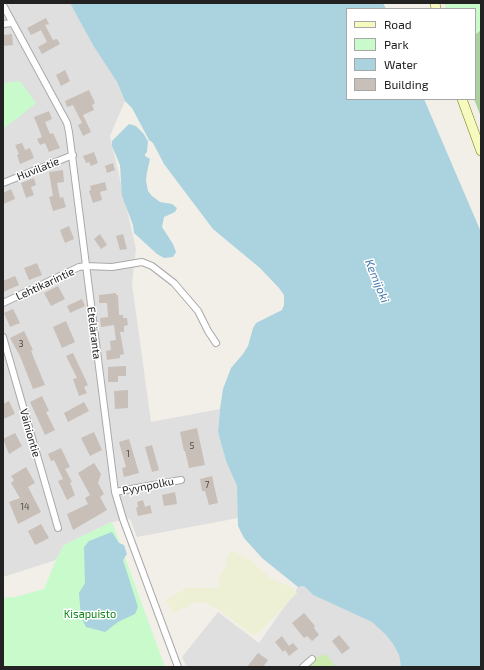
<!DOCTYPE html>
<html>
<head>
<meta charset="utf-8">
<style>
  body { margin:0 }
  #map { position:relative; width:484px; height:670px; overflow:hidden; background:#f2efe9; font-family:"Exo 2",sans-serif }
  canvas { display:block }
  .frame { position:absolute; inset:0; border:4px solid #222; pointer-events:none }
  .legend { position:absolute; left:346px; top:8px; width:130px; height:92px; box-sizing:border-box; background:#fff; border:1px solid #a7a7a7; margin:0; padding:5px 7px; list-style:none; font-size:12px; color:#222 }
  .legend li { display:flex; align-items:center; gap:8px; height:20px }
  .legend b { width:20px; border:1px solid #a7a7a7 }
</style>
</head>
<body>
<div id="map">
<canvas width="484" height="670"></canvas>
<div class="frame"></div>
<ul class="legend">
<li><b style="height:5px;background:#f7fabf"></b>Road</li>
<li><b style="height:11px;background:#c8facc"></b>Park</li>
<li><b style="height:11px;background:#aad3df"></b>Water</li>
<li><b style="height:11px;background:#c7bfb8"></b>Building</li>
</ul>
</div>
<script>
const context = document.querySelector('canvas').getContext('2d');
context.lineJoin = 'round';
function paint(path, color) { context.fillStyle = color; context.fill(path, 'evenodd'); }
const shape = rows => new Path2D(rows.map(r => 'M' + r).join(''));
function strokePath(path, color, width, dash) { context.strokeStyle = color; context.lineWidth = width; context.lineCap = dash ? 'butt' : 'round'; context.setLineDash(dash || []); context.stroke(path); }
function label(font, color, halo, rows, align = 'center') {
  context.font = font + ' "Exo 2",sans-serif'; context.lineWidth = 3; context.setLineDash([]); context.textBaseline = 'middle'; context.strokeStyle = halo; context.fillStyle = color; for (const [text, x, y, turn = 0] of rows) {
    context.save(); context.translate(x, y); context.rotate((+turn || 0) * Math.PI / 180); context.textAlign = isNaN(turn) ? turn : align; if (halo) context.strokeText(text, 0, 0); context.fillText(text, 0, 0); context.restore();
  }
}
paint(shape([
  [5,3,70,3,117,82,125,101,110,136,136,249,132,284,151,422,220,409,218,432,226,461,237,486,238,502,238,518,137,537,130,519,112,522,64,545,56,560,3,577,3,185,76,156,70,123],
  [3,10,64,125,66,133,68,153,3,179],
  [304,586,313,595,372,622,386,635,393,644,399,655,401,667,187,667,182,657,218,612,259,643,298,587]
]), '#e0dfdf');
paint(shape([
  [232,550,253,562,270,578,293,588,297,593,258,634,252,635,219,610,206,603,193,603,173,614,166,600,186,588,218,588,220,575,227,564,227,558]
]), '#eef0d5');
paint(shape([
  [326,654,336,667,303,667,312,659]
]), '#cdebb0');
paint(shape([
  [445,3,481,3,481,117,474,99,475,99,475,9,447,9]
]), '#add19e');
paint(shape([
  [445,3,481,3,481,30,475,35,475,9,447,9],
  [20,81,36,103,18,118,3,128,3,83],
  [112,522,165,667,3,667,3,598,15,597,44,589,56,560,64,545]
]), '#c8facc');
paint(shape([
  [70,3,383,3,386,9,347,9,347,99,424,99,481,232,481,667,401,667,399,655,393,644,386,635,372,622,313,595,304,586,298,587,262,558,244,538,238,526,237,486,226,461,218,432,220,409,223,389,231,368,243,354,248,346,253,328,256,323,282,310,284,305,284,295,279,288,260,268,213,229,185,192,164,164,153,143,149,140,132,108,125,101,117,82,93,45],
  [129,124,136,126,143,133,148,141,147,152,145,154,145,156,150,159,147,172,146,181,148,191,152,196,160,202,172,204,177,208,175,212,164,217,162,227,173,244,176,252,173,257,164,258,157,254,134,233,133,225,122,196,120,165,112,146,112,141],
  [112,532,119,543,124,545,127,554,123,560,138,607,135,614,118,622,105,632,86,627,81,617,79,593,85,583,84,547,89,541]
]), '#aad3df');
paint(shape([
  [46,18,49,24,45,25,53,40,57,39,60,44,42,54,38,47,47,42,41,30,31,35,27,28],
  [12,34,13,45,3,46,3,35],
  [65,70,70,81,61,86,56,75],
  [89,90,95,103,92,105,94,110,83,115,91,132,83,136,78,125,82,123,73,105,67,107,65,101],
  [49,111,52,119,45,122,50,134,53,133,60,148,49,152,45,143,40,145,37,139,42,137,34,117],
  [22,143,25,150,30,148,34,158,20,164,17,155,19,154,15,145],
  [94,152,98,163,91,166,89,162,86,163,83,156],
  [113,163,115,170,107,173,105,166],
  [63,170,64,182,57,183,60,198,63,197,66,207,53,211,49,197,53,196,49,172],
  [34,178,36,185,31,187,34,195,26,198,21,183],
  [105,182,107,190,100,192,102,200,93,203,89,191,91,190,90,186],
  [11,189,15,199,3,204,3,193],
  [69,226,74,239,65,243,60,230],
  [100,234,107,245,101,249,94,239],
  [123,234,127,249,120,250,116,236],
  [37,263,42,275,29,280,24,268],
  [15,276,19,285,3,292,3,281],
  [58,286,65,299,51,306,44,293],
  [116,293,116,295,118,295,119,315,123,315,123,318,127,318,128,325,124,326,124,332,120,332,124,354,120,355,120,358,107,360,106,351,111,350,110,341,116,340,114,325,101,327,100,318,108,317,107,303,99,303,99,295],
  [82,299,85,306,70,313,67,306],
  [13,309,20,323,10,327,4,313],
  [66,321,75,342,62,348,53,327],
  [24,331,33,350,31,351,45,385,33,389,20,356,10,338],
  [73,353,88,385,84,387,87,393,79,396,73,379,77,378,66,356],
  [126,366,126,376,118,376,118,382,108,382,108,367],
  [128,390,128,408,115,409,114,391],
  [42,396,49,411,46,412,55,430,45,435,30,402],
  [9,401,15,414,3,419,3,404],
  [84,402,89,411,68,422,64,413],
  [197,428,205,465,189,468,185,451,184,451,180,432],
  [94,432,102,450,90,456,81,438],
  [15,433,22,446,9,454,3,439],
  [129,439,139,473,124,477,122,468,126,467,119,442],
  [152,445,159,470,152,472,145,447],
  [61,448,70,467,65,469,72,482,70,483,75,495,67,500,58,481,63,479,54,460,51,461,48,454],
  [94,463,101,474,98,483,104,494,100,497,107,510,73,530,67,514,88,504,85,498,90,495,78,473],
  [26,467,35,483,28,487,41,512,18,524,9,502,20,498,11,483,14,480,11,476],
  [212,476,218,503,209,505,205,491,202,491,200,479],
  [175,492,177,504,164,506,162,495],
  [143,500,145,507,150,505,152,513,138,516,136,508,138,507,137,502],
  [41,524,49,538,35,545,28,531],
  [304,613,315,626,314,628,319,635,312,641,307,636,304,638,292,623],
  [339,635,350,648,342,654,332,641],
  [282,636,289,646,293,643,298,649,289,656,285,650,283,652,275,642],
  [258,653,268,660,263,667,247,667]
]), '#c7bfb8');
const street = shape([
  [3,5,67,123,69,132,115,492,123,519,178,667],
  [3,24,12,23],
  [3,183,73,155],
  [3,303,79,267,86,266,112,267,142,262,152,266,174,283,198,311,208,331,216,343],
  [3,337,58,528],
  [115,492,181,480],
  [303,667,312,659]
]);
const secondary = shape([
  [435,3,436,9],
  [462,99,481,151]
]);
strokePath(street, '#a9a9a9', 8);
strokePath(secondary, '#707d05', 10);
strokePath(street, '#fff', 6);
strokePath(secondary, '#f7fabf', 9);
label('9px', '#4b4948', null, [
  ["3",21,344],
  ["5",192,446],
  ["1",128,454],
  ["7",207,485],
  ["14",25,507]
]);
label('11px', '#222', '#fff', [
  ["Huvilatie",38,169,-22],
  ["Lehtikarintie",45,284,-25],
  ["Eteläranta",94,333,83],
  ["Vainiontie",30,433,74],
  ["Pyynpolku",148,486,-11]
]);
label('11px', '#0c8416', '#fff', [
  ["Kisapuisto",90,614]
]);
label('italic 12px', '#4a7aab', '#fff', [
  ["Kemijoki",377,281,68]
]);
</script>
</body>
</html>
